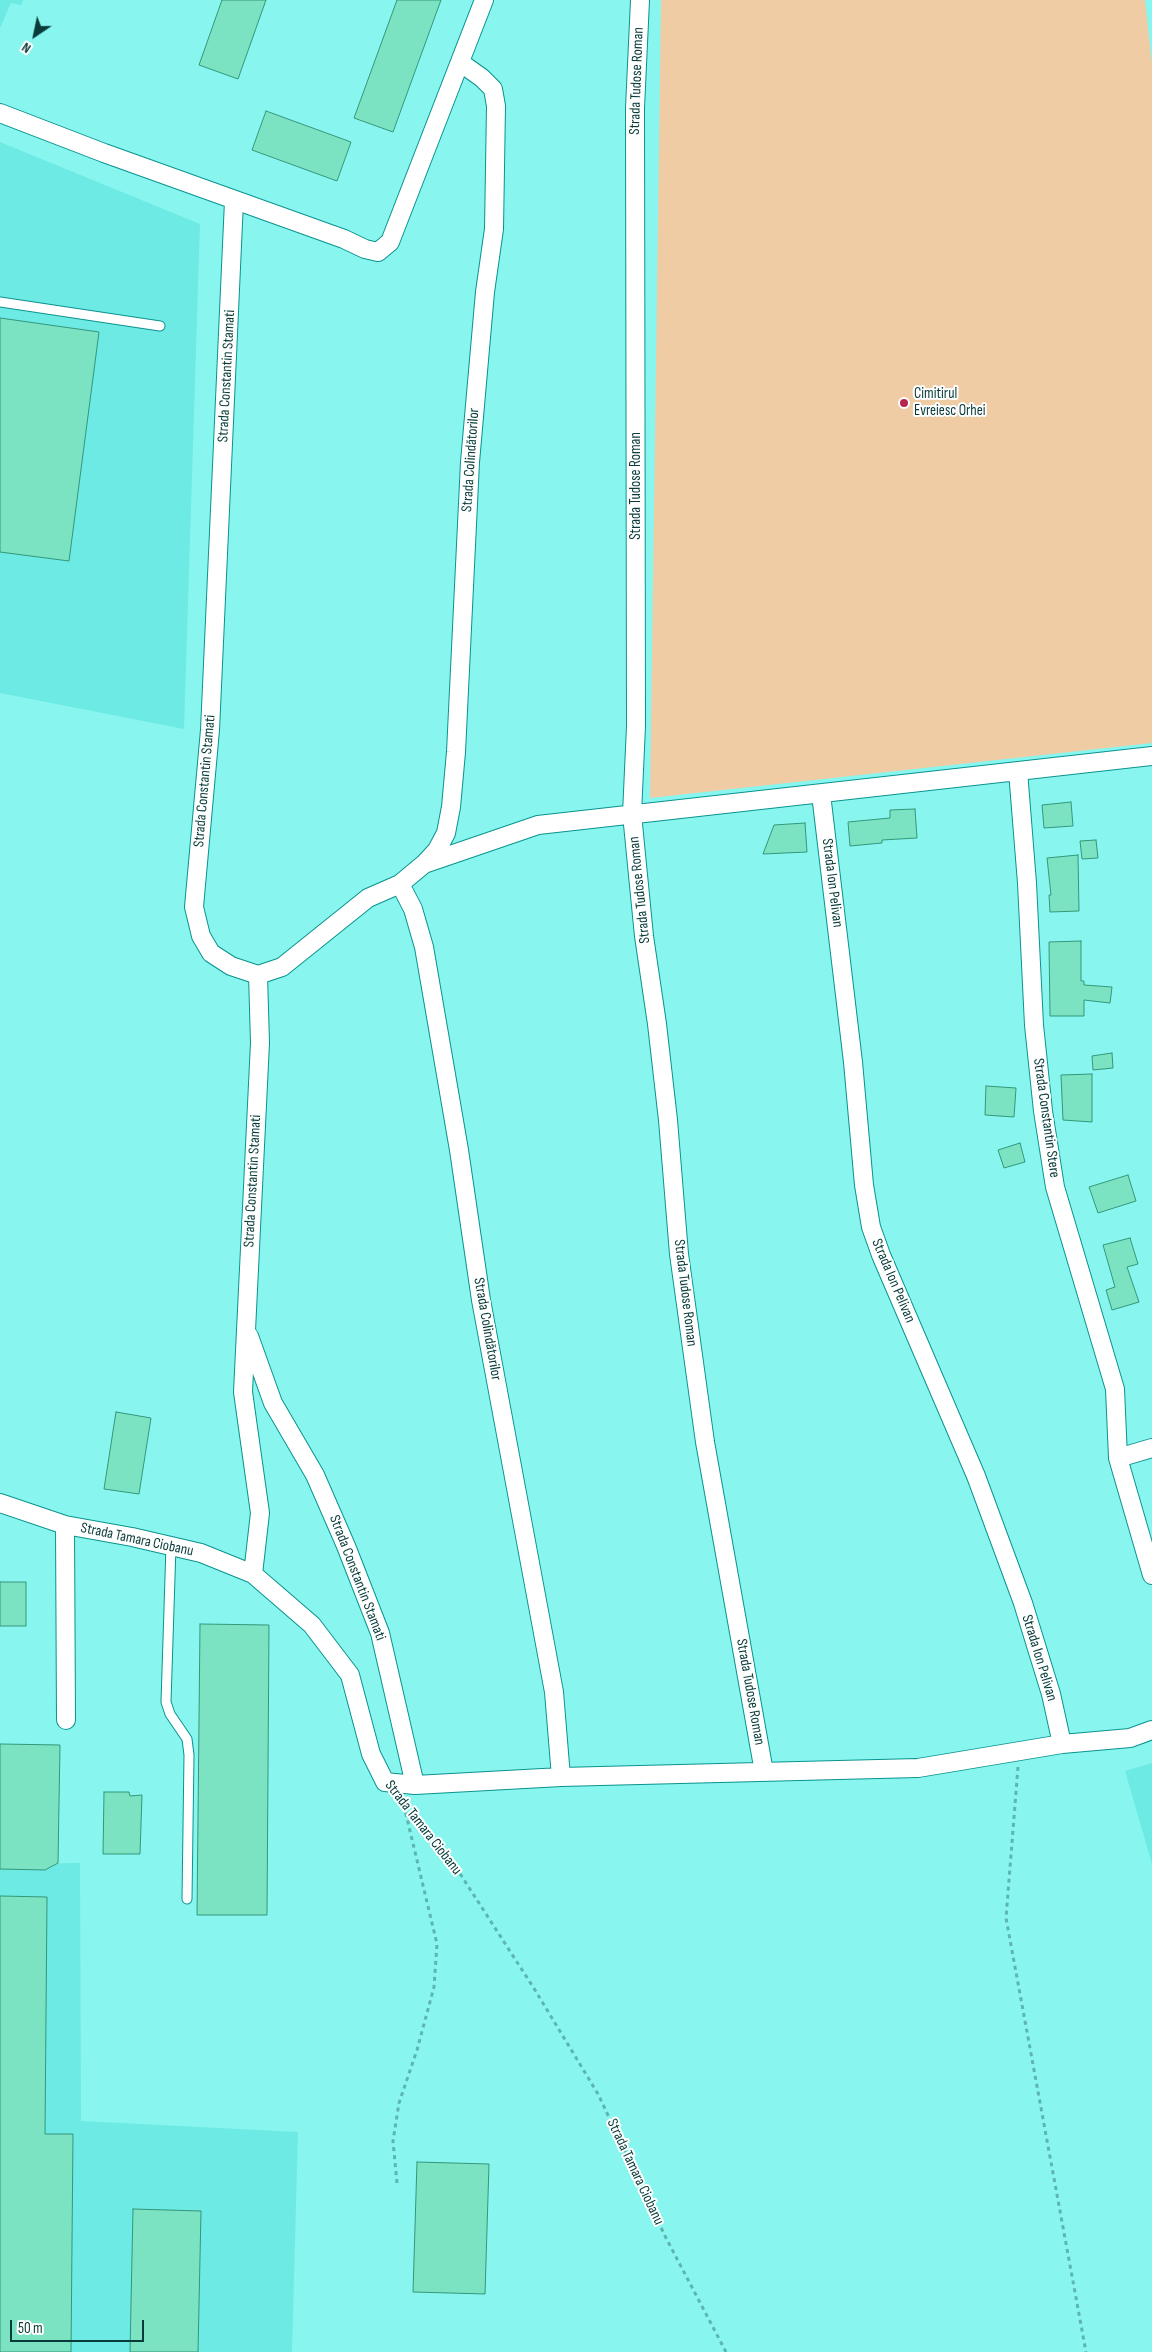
<!DOCTYPE html>
<html>
<head>
<meta charset="utf-8">
<style>
  body { margin:0 }
  #map { position:relative; width:1152px; height:2352px; overflow:hidden; background:#88f6ef; font-family:"Sofia Sans Condensed",sans-serif }
  canvas { display:block }
  .north { position:absolute; left:10px; top:10px; width:50px; height:50px; -webkit-text-stroke:4px #fff; paint-order:stroke; rotate:214deg; font-size:14px; font-weight:700; line-height:20px; text-align:center; color:#083b39 }
  .north::after { content:''; display:block; margin:auto; width:18px; height:22px; background:#083b39; clip-path:polygon(50% 0,100% 100%,50% 72%,0 100%) }
  .scale { position:absolute; left:10px; top:2320px; width:134px; height:22px; box-sizing:border-box; border:2px solid #083b39; border-top:0; padding-left:6px; font-size:15px; line-height:18px; white-space:nowrap; color:#083b39; -webkit-text-stroke:4px #fff; paint-order:stroke }
</style>
</head>
<body>
<div id="map">
<canvas width="1152" height="2352"></canvas>
<div class="north">N</div>
<div class="scale">50 m</div>
</div>
<script>
const context = document.querySelector('canvas').getContext('2d');
context.lineJoin = 'round';
function paint(path, color) { context.fillStyle = color; context.fill(path, 'evenodd'); }
const shape = rows => new Path2D(rows.map(r => 'M' + r).join(''));
function strokePath(path, color, width, dash) { context.strokeStyle = color; context.lineWidth = width; context.lineCap = dash ? 'butt' : 'round'; context.setLineDash(dash || []); context.stroke(path); }
function label(font, color, halo, rows, align = 'center') {
  context.font = font + ' "Sofia Sans Condensed",sans-serif'; context.lineWidth = 4; context.setLineDash([]); context.textBaseline = 'middle'; context.strokeStyle = halo; context.fillStyle = color; for (const [text, x, y, turn = 0] of rows) {
    context.save(); context.translate(x, y); context.rotate((+turn || 0) * Math.PI / 180); context.textAlign = isNaN(turn) ? turn : align; if (halo) context.strokeText(text, 0, 0); context.fillText(text, 0, 0); context.restore();
  }
}
paint(shape([
  [0,0,23,0,21,5,11,3,0,28],
  [0,142,200,224,184,729,0,693],
  [1152,1763,1152,1864,1125,1771],
  [80,1863,81,2121,298,2132,292,2352,0,2352,0,1864]
]), '#6deae4');
paint(shape([
  [661,0,1145,0,1152,64,1152,743,650,798]
]), '#efcca4');
const building = shape([
  [222,0,266,0,238,79,199,65,222,0],
  [397,0,441,0,393,132,354,118,397,0],
  [266,111,351,142,337,181,252,150,266,111],
  [0,318,99,332,69,561,0,552,0,318],
  [1071,802,1073,826,1044,828,1042,805,1071,802],
  [915,809,917,838,882,840,882,843,850,846,848,822,890,818,890,810,915,809],
  [805,823,807,852,763,854,774,825,805,823],
  [1096,840,1098,858,1082,859,1080,841,1096,840],
  [1078,855,1079,911,1050,912,1049,895,1051,895,1047,858,1078,855],
  [1081,941,1081,981,1084,981,1084,985,1112,987,1110,1003,1084,1000,1084,1016,1050,1016,1049,942,1081,941],
  [1112,1053,1113,1068,1093,1070,1092,1056,1112,1053],
  [1092,1074,1092,1122,1063,1120,1061,1075,1092,1074],
  [986,1086,1016,1088,1014,1117,985,1115,986,1086],
  [1020,1143,1025,1162,1004,1168,998,1150,1020,1143],
  [1128,1175,1136,1201,1098,1213,1089,1187,1128,1175],
  [1130,1238,1138,1264,1127,1267,1139,1302,1112,1310,1106,1290,1115,1287,1103,1245,1130,1238],
  [116,1412,151,1418,139,1494,104,1489,116,1412],
  [0,1582,26,1582,26,1626,0,1626,0,1582],
  [200,1624,269,1625,267,1915,197,1915,200,1624],
  [0,1744,60,1745,58,1863,45,1870,0,1869,0,1744],
  [104,1792,129,1792,130,1796,142,1795,140,1854,103,1854,104,1792],
  [0,1896,47,1897,45,2134,73,2134,71,2352,0,2352,0,1896],
  [417,2162,489,2164,485,2294,413,2292,417,2162],
  [133,2209,201,2211,198,2352,130,2352,133,2209]
]);
paint(building, '#7ce3c2');
strokePath(building, '#33977b', 1);
const service = shape([
  [0,302,160,326],
  [171,1546,166,1702,170,1714,187,1739,189,1755,187,1899]
]);
const minor = shape([
  [640,0,635,108,636,726,632,814,644,936,657,1024,668,1120,679,1254,705,1442,764,1772],
  [0,113,104,153,344,239,365,249,378,252,390,242,484,0],
  [234,201,210,730,194,907,201,936,211,953,231,966,258,975,260,1043,243,1392,260,1513,253,1574],
  [1018,771,1027,883,1034,1025,1043,1111,1055,1187,1115,1389,1118,1458,1152,1575],
  [821,794,853,1062,864,1185,871,1227,881,1255,976,1476,1023,1603,1051,1694,1062,1744],
  [425,863,437,850,446,833,451,807,456,752,470,462,485,292,494,229,496,106,493,89,482,78,461,63],
  [400,884,413,909,424,947,459,1150,481,1300,554,1692,561,1777],
  [258,975,282,967,368,898,400,884,424,864,538,825,1152,756],
  [249,1336,273,1403,315,1475,346,1546,380,1633,415,1785],
  [1118,1458,1152,1448],
  [0,1503,65,1525,132,1537,201,1553,253,1574,312,1625,350,1675,371,1754,385,1782,415,1785,561,1777,918,1768,1062,1744,1130,1738,1152,1730],
  [65,1525,66,1720]
]);
strokePath(service, '#0a938e', 11);
strokePath(minor, '#0a938e', 20);
strokePath(shape([
  [1018,1767,1006,1918,1086,2352],
  [399,1800,448,1855,535,1990,598,2094,665,2236,726,2352],
  [397,2183,393,2141,399,2103,417,2050,434,1987,437,1944,405,1810]
]), '#5bb5b0', 3, [4, 4]);
strokePath(service, '#fff', 9);
strokePath(minor, '#fff', 18);
for (const [x, y, r, color] of [
  [904,403,5,"#b7264e"]
]) { const dot = new Path2D(); dot.arc(x, y, r, 0, 2 * Math.PI); context.fillStyle = color; context.fill(dot); strokePath(dot, '#fff', 2); }
label('15px', '#083b39', '#fff', [
  ["Strada Tudose Roman",637,81,-88],
  ["Strada Constantin Stamati",227,376,-87],
  ["Strada Colindătorilor",471,460,-86],
  ["Strada Tudose Roman",636,486,-90],
  ["Strada Constantin Stamati",205,781,-85],
  ["Strada Ion Pelivan",832,883,83],
  ["Strada Tudose Roman",640,890,-96],
  ["Strada Constantin Stere",1046,1118,82],
  ["Strada Constantin Stamati",253,1181,-87],
  ["Strada Ion Pelivan",893,1281,67],
  ["Strada Tudose Roman",685,1293,83],
  ["Strada Colindătorilor",487,1329,80],
  ["Strada Tamara Ciobanu",137,1540,12],
  ["Strada Constantin Stamati",357,1578,69],
  ["Strada Ion Pelivan",1039,1658,73],
  ["Strada Tudose Roman",750,1692,80],
  ["Strada Tamara Ciobanu",423,1828,52],
  ["Strada Tamara Ciobanu",635,2172,65]
]);
label('15px', '#083b39', '#fff', [
  ["Cimitirul",914,394],
  ["Evreiesc Orhei",914,411]
], 'left');
</script>
</body>
</html>
